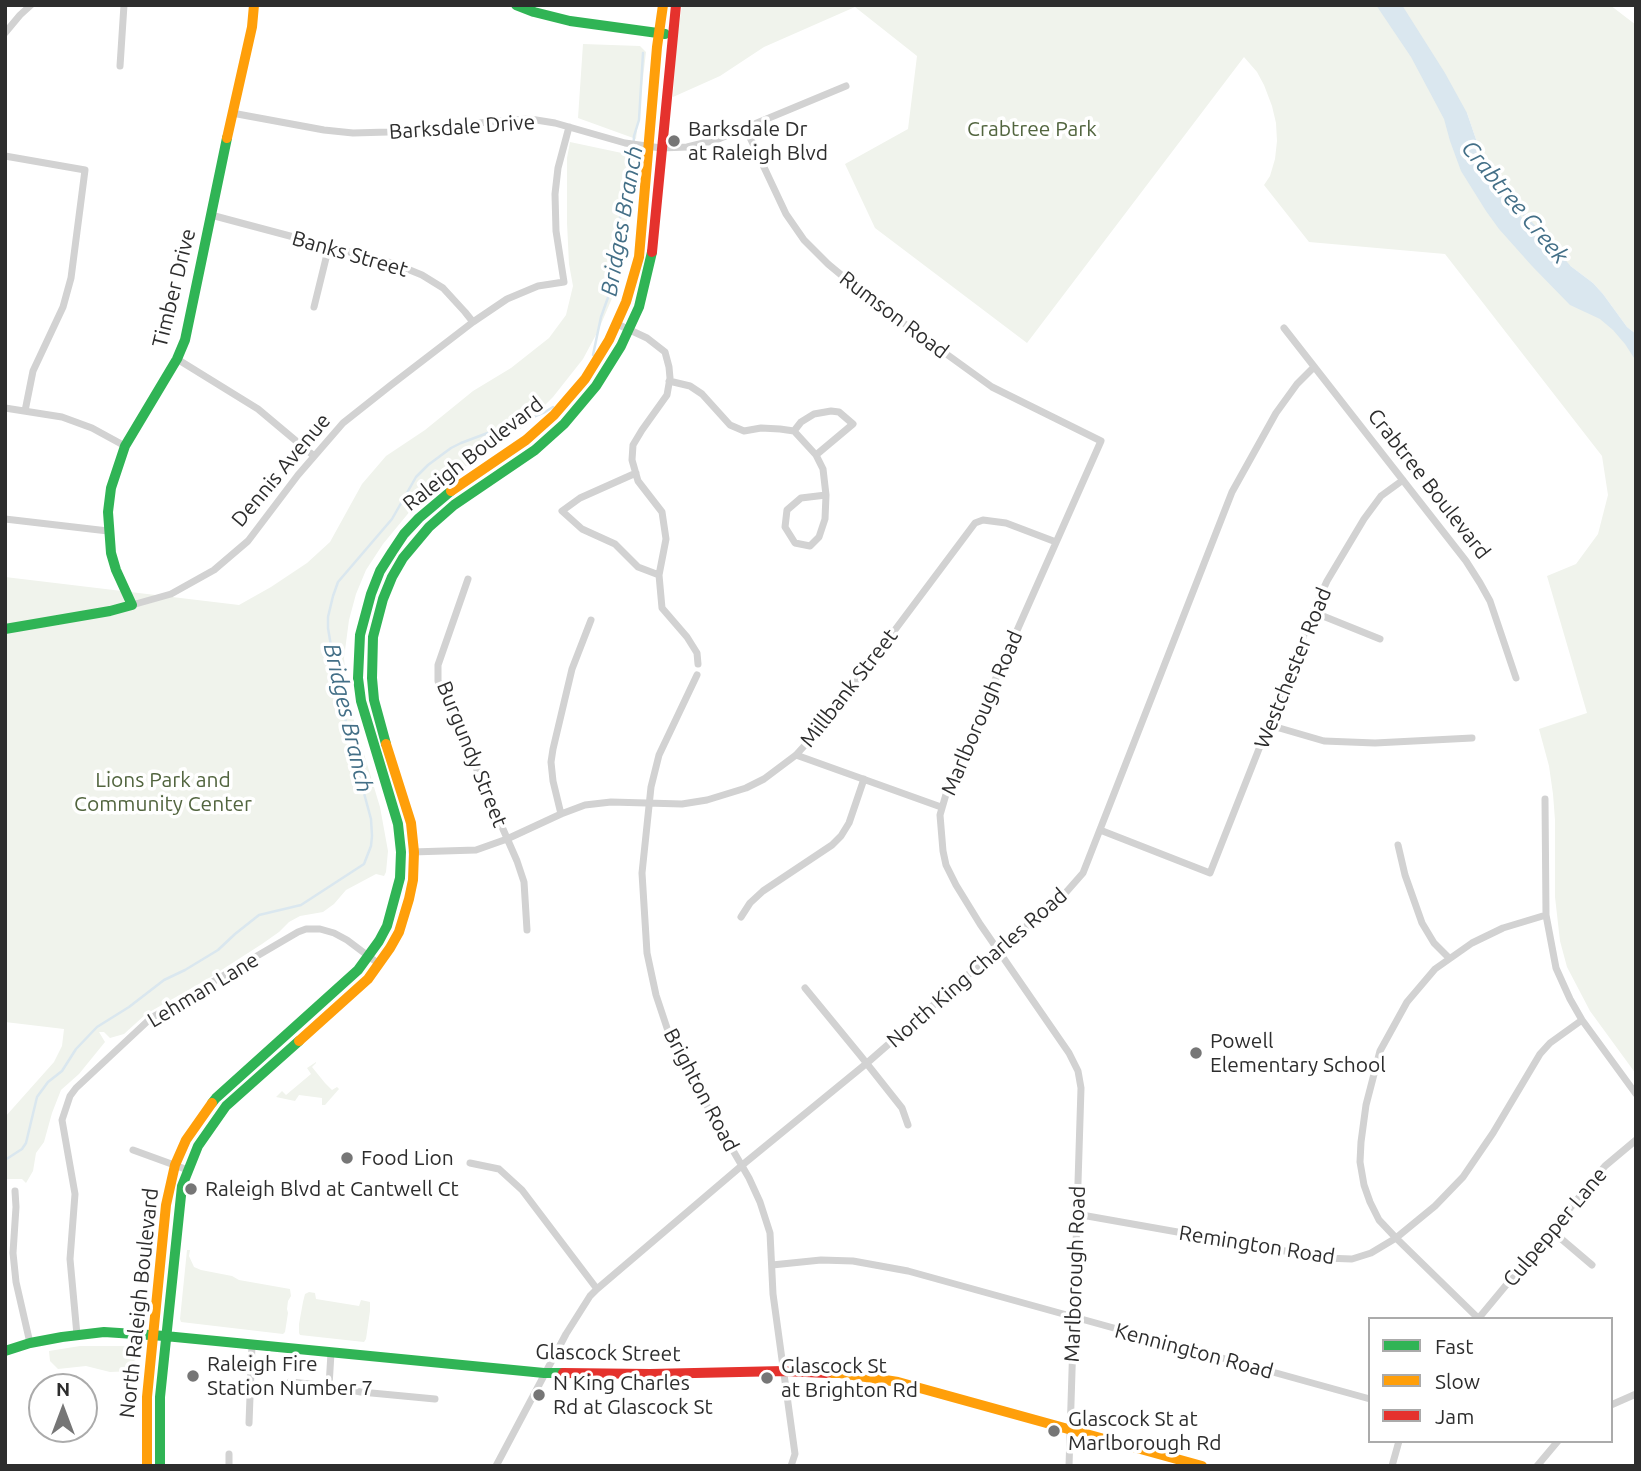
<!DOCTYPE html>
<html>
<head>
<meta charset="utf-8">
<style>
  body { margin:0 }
  #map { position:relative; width:1641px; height:1471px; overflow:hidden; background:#fff; font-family:Ubuntu,sans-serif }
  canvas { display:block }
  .frame { position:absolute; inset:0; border:7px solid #2d2d2d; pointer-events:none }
  .legend { position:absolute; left:1368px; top:1317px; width:245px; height:126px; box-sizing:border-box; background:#fff; border:2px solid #ababab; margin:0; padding:9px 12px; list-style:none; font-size:21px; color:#2d2d2d }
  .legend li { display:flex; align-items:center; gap:14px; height:35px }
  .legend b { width:35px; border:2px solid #ababab }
  .north { position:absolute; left:28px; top:1373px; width:70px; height:70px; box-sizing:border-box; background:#fff; border:2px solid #ababab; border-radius:50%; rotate:0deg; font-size:19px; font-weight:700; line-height:28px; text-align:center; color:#2d2d2d }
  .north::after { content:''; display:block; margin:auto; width:24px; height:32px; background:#767676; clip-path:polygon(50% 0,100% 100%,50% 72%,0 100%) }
</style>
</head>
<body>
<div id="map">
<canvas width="1641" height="1471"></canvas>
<div class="frame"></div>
<ul class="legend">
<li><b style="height:9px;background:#30b455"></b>Fast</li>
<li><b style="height:9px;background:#ff9f0a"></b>Slow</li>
<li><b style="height:9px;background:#e5322d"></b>Jam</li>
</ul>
<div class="north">N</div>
</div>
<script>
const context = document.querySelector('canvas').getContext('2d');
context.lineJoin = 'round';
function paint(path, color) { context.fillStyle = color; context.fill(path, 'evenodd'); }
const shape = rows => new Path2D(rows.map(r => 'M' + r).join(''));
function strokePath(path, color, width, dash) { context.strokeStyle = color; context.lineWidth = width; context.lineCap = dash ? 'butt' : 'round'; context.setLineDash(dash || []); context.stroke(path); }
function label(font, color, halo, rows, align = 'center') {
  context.font = font + ' Ubuntu,sans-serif'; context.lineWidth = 7; context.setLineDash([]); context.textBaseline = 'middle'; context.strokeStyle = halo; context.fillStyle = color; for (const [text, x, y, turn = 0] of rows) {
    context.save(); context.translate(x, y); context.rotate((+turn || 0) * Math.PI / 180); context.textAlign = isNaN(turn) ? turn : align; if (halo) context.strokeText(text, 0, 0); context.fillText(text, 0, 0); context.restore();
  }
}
paint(shape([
  [682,5,1610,5,1636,25,1636,334,1627,327,1603,294,1593,283,1552,252,1521,217,1493,179,1480,151,1467,113,1465,159,1581,285,1636,357,1636,1074,1590,1011,1567,967,1560,941,1555,897,1555,820,1553,794,1549,766,1539,729,1587,713,1547,576,1576,564,1598,534,1608,495,1602,456,1445,254,1309,242,1264,185,1270,176,1275,159,1277,141,1276,123,1272,106,1264,85,1257,72,1244,57,1027,343,875,228,845,164,908,129,917,56,855,7,764,47,720,76,673,97,676,47],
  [583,44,640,46,646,52,636,139,578,118],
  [570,142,636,156,628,205,623,262,616,289,598,331,583,359,553,397,523,427,433,489,411,510,383,544,366,570,356,594,349,620,344,658,348,701,380,807,388,851,386,872,384,876,376,874,346,890,334,904,323,912,300,916,289,922,279,932,262,944,206,980,146,1014,124,1034,110,1038,104,1032,99,1032,105,1042,79,1074,61,1090,52,1113,44,1142,36,1153,33,1171,26,1183,22,1179,7,1179,5,1182,5,1117,54,1062,62,1046,64,1029,5,1022,5,577,239,605,271,587,307,563,330,542,362,484,386,456,425,430,473,391,511,368,549,338,566,315,573,286,569,264,567,223,567,158],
  [316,1062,316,1063,312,1067,325,1083,332,1090,337,1087,339,1089,325,1105,322,1105,322,1098,299,1095,295,1101,276,1097,282,1091,286,1095,311,1074,307,1068],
  [187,1250,190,1250,189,1256,194,1267,201,1270,232,1276,239,1280,290,1289,291,1296,288,1301,287,1309,288,1313,285,1332,283,1334,181,1322,180,1319],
  [309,1292,315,1293,316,1299,359,1306,361,1300,370,1302,370,1311,366,1339,364,1342,300,1335,299,1333,299,1324,303,1302,305,1294],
  [80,1346,125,1346,134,1348,135,1371,110,1372,86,1366,58,1369,50,1361,49,1351]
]), '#f0f3ec');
paint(shape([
  [1376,5,1402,5,1445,73,1467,113,1480,151,1493,179,1535,235,1552,252,1593,283,1603,294,1627,327,1636,334,1636,361,1625,344,1613,330,1600,319,1570,305,1532,266,1499,229,1486,211,1461,171,1450,141,1444,119,1411,57]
]), '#dae7ef');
strokePath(shape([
  [1497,184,1569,266],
  [593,355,601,317,616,275,616,248,621,211,633,156,634,136,639,120,643,53],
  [5,1160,22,1149,26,1143,37,1097,48,1082,62,1071,76,1049,97,1027,129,1007,164,980,185,970,218,950,235,934,259,915,301,905,364,864,371,846,372,836,371,819,352,749,337,682,328,628,328,617,333,596,338,582,392,519,416,477,428,465,451,448,461,443,493,431,519,423,545,412,553,407]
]), '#dae7ef', 2.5);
strokePath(shape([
  [5,33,20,15,31,5],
  [120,66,124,5],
  [232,113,324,130,353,133,388,132,509,120,530,119,555,123,625,143,661,148,687,147,716,140,846,86],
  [746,129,786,214,804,240,828,264,869,298,992,387,1101,441,949,784,940,815,943,851,946,865,956,885,980,924,1069,1053,1078,1071,1081,1088,1069,1466],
  [5,156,85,170,71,278,63,307,33,371,25,411],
  [211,215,395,264,422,275,443,288,465,312,473,322],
  [314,307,329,246],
  [617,324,647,338,665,352,669,367,670,378,667,395,642,430,633,445,632,460,638,481,662,512,666,539,659,575,662,608,687,637,697,653,698,664],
  [1284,328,1466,561,1480,583,1490,601,1516,678],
  [177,359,258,409,314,456],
  [669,381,690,386,702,394,730,425,744,431,761,428,780,429,794,431,816,455,823,469,826,495,825,519,819,537,810,546,795,543,785,527,787,510,801,498,826,495],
  [5,408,62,417,92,428,125,446],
  [794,431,801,422,814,414,831,411,839,412,853,424,816,455],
  [636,473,580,498,562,511,582,529,615,544,638,567,659,575],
  [5,519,108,531],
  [468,579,438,665,438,681,517,861,524,882,527,930],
  [132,605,171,594,214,570,248,541,298,475,343,423,391,385,473,322,507,299,538,286,564,282,556,231,555,194,558,168,569,127],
  [1313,612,1380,639],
  [697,675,659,755,651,787,642,873,647,953,656,995,674,1049,749,1178,760,1202,770,1233,773,1294,795,1454,791,1466],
  [1269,725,1324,741,1375,743,1472,738],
  [796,755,941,807],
  [1545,799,1546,915,1556,968,1570,999,1582,1020,1636,1094],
  [561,814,553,781,551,762,553,749,572,669,591,620],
  [1100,830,1210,873,1313,612,1327,581,1364,519,1381,496,1403,480],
  [1398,845,1405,875,1422,923,1434,943,1449,958],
  [412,852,476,850,507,839,561,814,585,805,611,802,682,804,707,800,746,788,764,779,796,755,826,722,975,523,983,520,1006,523,1056,542],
  [741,917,750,903,763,891,832,845,841,836,849,823,864,779],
  [805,988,860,1055,902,1108,908,1125],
  [133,1150,188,1170],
  [470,1163,499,1169,522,1190,597,1289],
  [15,1191,16,1207,13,1253,16,1282,30,1343],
  [1076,1214,1324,1258,1352,1259,1371,1253,1396,1238,1435,1206,1463,1177,1493,1133,1540,1054,1550,1043,1582,1020],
  [1552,1231,1592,1265],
  [772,1265,821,1260,853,1261,908,1271,1370,1399],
  [1478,1319,1605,1166,1636,1140],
  [1479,1319,1396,1238,1379,1220,1370,1202,1364,1185,1360,1162,1361,1142,1366,1105,1380,1051,1407,1002,1435,969,1472,943,1503,928,1546,915],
  [77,1335,70,1259,75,1194,62,1120,70,1096,76,1088,151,1018,298,932,306,929,320,929,334,933,347,940,379,964],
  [331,1353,329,1386,361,1392,435,1399],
  [290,1382,329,1386],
  [1611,1405,1636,1394],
  [249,1423,252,1345],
  [229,1454,229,1466],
  [496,1466,566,1334,590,1296,597,1289,746,1162,867,1063,993,953,1061,898,1083,873,1232,492,1276,413,1297,384,1314,367],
  [1392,1466,1399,1441],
  [1537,1466,1558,1441]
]), '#d2d2d2', 7);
strokePath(shape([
  [516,5,534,12,570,21,665,34],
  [5,629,110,611,132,605,116,570,111,553,108,512,111,488,125,446,177,359,185,340,227,138],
  [386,744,374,700,372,678,373,637,383,599,392,577,403,558,429,527,454,505,535,450,564,424,596,386,621,346,639,307,652,252],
  [212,1103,216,1098,358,970,379,941,387,926,400,878,401,852,398,824,361,701,358,678,360,635,371,594,380,571,392,552,404,534,419,518,451,491],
  [5,1351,30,1343,62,1337,104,1332,165,1336,544,1373,563,1373],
  [160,1466,160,1397,182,1186,198,1146,226,1106,299,1041]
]), '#30b455', 10);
strokePath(shape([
  [227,138,252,27,254,5],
  [451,491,526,440,554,415,585,379,609,340,626,302,639,257,657,47,663,5],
  [299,1041,368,979,390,948,399,932,409,899,413,880,414,852,411,823,386,744],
  [827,1373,840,1373,898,1382,1202,1466],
  [147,1466,147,1397,166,1205,175,1165,186,1140,212,1103]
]), '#ff9f0a', 10);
strokePath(shape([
  [652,252,676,5],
  [563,1373,650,1374,784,1371,827,1373]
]), '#e5322d', 10);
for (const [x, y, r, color] of [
  [674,141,7,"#767676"],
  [1196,1053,7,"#767676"],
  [347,1158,7,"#767676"],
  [191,1189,7,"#767676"],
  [193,1376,7,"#767676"],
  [767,1378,7,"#767676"],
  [539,1395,7,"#767676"],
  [1054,1431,7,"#767676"]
]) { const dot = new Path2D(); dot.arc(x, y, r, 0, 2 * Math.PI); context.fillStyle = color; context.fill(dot); strokePath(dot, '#fff', 2.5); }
label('21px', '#2d2d2d', '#fff', [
  ["Barksdale Drive",462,127,-4],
  ["Banks Street",350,254,16],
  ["Timber Drive",174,288,-76],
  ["Rumson Road",894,315,37],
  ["Raleigh Boulevard",473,454,-38],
  ["Dennis Avenue",281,470,-50],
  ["Crabtree Boulevard",1429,484,52],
  ["Westchester Road",1293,668,-68],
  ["Millbank Street",849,688,-52],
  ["Marlborough Road",982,713,-67],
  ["Burgundy Street",472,754,68],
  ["North King Charles Road",977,968,-41],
  ["Lehman Lane",203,990,-31],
  ["Brighton Road",701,1090,62],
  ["Culpepper Lane",1555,1227,-50],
  ["Remington Road",1257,1245,9],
  ["Marlborough Road",1075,1274,-88],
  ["North Raleigh Boulevard",139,1303,-84],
  ["Kennington Road",1194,1351,15],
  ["Glascock Street",608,1353,1]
]);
label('21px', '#2d2d2d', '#fff', [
  ["Barksdale Dr",688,129],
  ["at Raleigh Blvd",688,153],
  ["Powell",1210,1041],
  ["Elementary School",1210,1065],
  ["Food Lion",361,1158],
  ["Raleigh Blvd at Cantwell Ct",205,1189],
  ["Raleigh Fire",207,1364],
  ["Station Number 7",207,1388],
  ["Glascock St",781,1366],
  ["at Brighton Rd",781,1390],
  ["N King Charles",553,1383],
  ["Rd at Glascock St",553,1407],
  ["Glascock St at",1068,1419],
  ["Marlborough Rd",1068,1443]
], 'left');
label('21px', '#52653f', '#fff', [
  ["Crabtree Park",1032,129],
  ["Lions Park and",163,780],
  ["Community Center",163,804]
]);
label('italic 23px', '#436f87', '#fff', [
  ["Crabtree Creek",1515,202,50],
  ["Bridges Branch",622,221,-80],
  ["Bridges Branch",348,718,77]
]);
</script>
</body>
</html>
